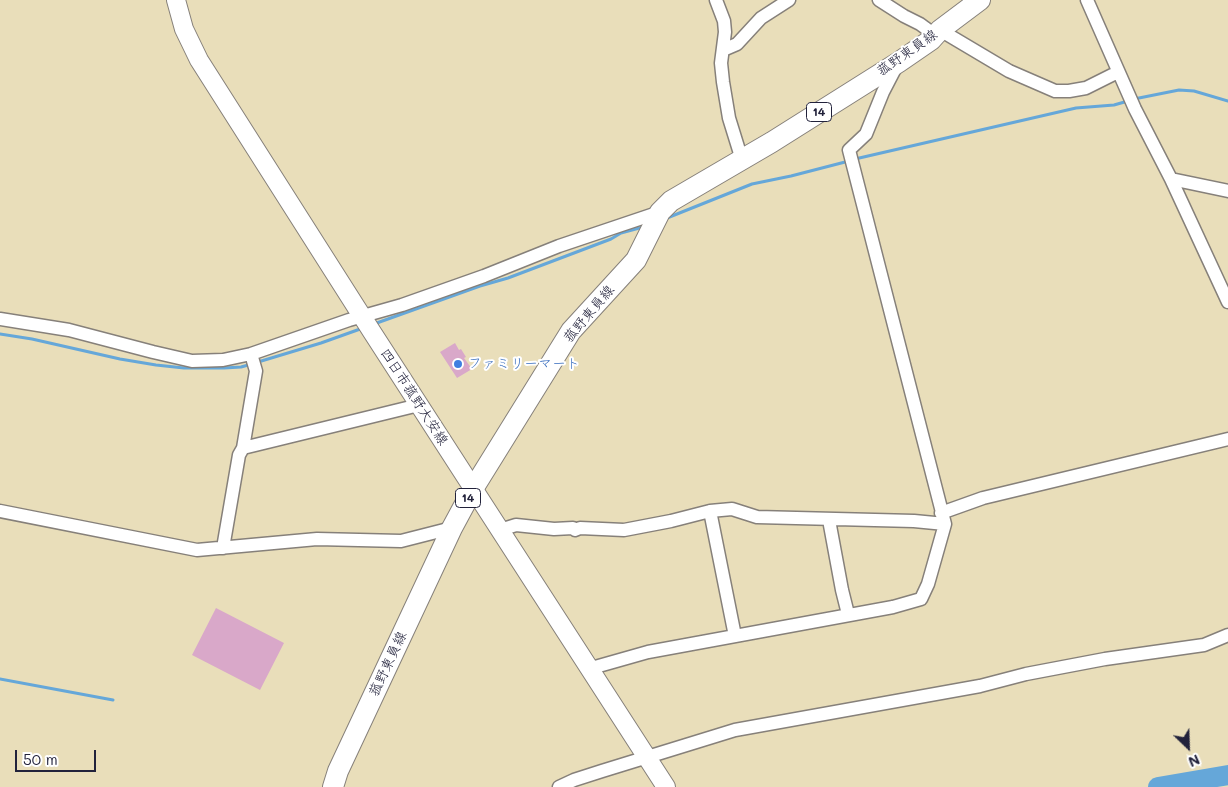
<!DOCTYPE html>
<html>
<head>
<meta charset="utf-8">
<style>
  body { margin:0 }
  #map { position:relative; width:1228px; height:787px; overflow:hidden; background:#e9deba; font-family:Mali,sans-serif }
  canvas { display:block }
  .north { position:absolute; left:1163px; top:722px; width:50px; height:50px; -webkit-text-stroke:4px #fff; paint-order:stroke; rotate:156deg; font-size:14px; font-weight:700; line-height:20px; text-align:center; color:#22223b }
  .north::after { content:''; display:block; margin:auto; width:18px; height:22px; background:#22223b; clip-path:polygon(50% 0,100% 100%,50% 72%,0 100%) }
  .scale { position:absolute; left:15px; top:750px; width:81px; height:22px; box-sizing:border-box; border:2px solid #22223b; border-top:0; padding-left:6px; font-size:15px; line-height:18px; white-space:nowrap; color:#22223b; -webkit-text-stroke:4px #fff; paint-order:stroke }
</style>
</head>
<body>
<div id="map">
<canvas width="1228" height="787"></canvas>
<div class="north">N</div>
<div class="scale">50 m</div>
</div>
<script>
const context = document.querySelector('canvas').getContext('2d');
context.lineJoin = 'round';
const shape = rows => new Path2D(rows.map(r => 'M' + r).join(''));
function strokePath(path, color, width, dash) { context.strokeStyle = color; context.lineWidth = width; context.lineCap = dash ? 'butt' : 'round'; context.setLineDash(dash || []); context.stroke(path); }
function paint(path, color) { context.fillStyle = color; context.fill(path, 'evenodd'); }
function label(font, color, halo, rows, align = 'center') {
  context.font = font + ' Mali,"Klee One",sans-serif'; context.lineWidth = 4; context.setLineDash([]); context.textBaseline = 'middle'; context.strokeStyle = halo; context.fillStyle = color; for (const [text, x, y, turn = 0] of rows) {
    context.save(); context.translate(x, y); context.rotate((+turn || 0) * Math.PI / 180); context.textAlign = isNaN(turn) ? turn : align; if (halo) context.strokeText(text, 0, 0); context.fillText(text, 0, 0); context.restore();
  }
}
strokePath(shape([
  [1134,99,1179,90,1194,91,1228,101],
  [855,159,1076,108,1114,105,1128,101],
  [667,218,752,184,791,176,849,161],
  [374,324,480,286,508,278,611,239,621,233,643,227],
  [0,334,32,339,120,359,156,365,184,368,224,368,241,367,252,364],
  [258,362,321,343,363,328],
  [0,679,113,700]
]), '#65a7d9', 3);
strokePath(shape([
  [1158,787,1228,775]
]), '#65a7d9', 20);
paint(shape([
  [455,343,459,350,461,349,466,357,464,358,472,369,457,378,440,352],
  [216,608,284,643,260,690,192,655]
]), '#d9a8c9');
const street = shape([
  [716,0,724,21,725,32,721,63,723,82,729,118,742,160],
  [879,0,904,16,920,24,935,35],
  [1087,0,1135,109,1171,179,1228,302],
  [940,30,1009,71,1055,91,1069,91,1086,88,1118,72],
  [723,50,737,44,761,18,789,0],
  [1171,179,1228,191],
  [0,319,69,330,153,352,192,361,223,360,251,354,349,320,402,305,484,276,559,246,660,212],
  [243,448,419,405],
  [0,511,197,550,317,539,401,541,452,528],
  [710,511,735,636],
  [941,513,983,498,1228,439],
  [829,520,842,590,848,614],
  [500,530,516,525,554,529,573,528,575,530,580,528,624,530,671,521,710,511,732,509,757,517,914,521,945,524],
  [223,548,239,455,243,448,256,371,251,354],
  [588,669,648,652,893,607,921,599,928,584,945,524,849,150,866,134,883,92,897,65],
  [559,787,574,780,602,771,735,730,980,686,1026,674,1105,659,1204,645,1228,635]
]);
const secondary = shape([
  [176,0,184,29,199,60,372,332,666,787]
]);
const primary = shape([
  [333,787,338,771,452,528,473,489,571,331,636,260,660,212,671,201,772,142,899,62,931,40,940,30,980,0]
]);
strokePath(street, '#86807a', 15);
strokePath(secondary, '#86807a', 20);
strokePath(primary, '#86807a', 22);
strokePath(street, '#fff', 12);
strokePath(secondary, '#fff', 18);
strokePath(primary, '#fff', 20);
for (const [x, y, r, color] of [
  [458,364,5,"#3f7fe0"]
]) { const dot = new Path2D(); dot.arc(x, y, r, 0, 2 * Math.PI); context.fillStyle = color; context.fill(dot); strokePath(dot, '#fff', 2); }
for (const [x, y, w] of [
  [819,112,25],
  [468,498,25]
]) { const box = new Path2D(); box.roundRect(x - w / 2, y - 9.5, w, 19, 4); context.fillStyle = '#fff'; context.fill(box); strokePath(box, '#22223b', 1); }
label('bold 12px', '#22223b', null, [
  ["14",819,112],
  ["14",468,498]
]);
label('14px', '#22223b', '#fff', [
  ["菰野東員線",907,53,-35],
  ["菰野東員線",589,314,-50],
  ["四日市菰野大安線",414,397,57],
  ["菰野東員線",388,664,-65]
]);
label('14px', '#366cbe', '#fff', [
  ["ファミリーマート",468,364]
], 'left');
</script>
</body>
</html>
